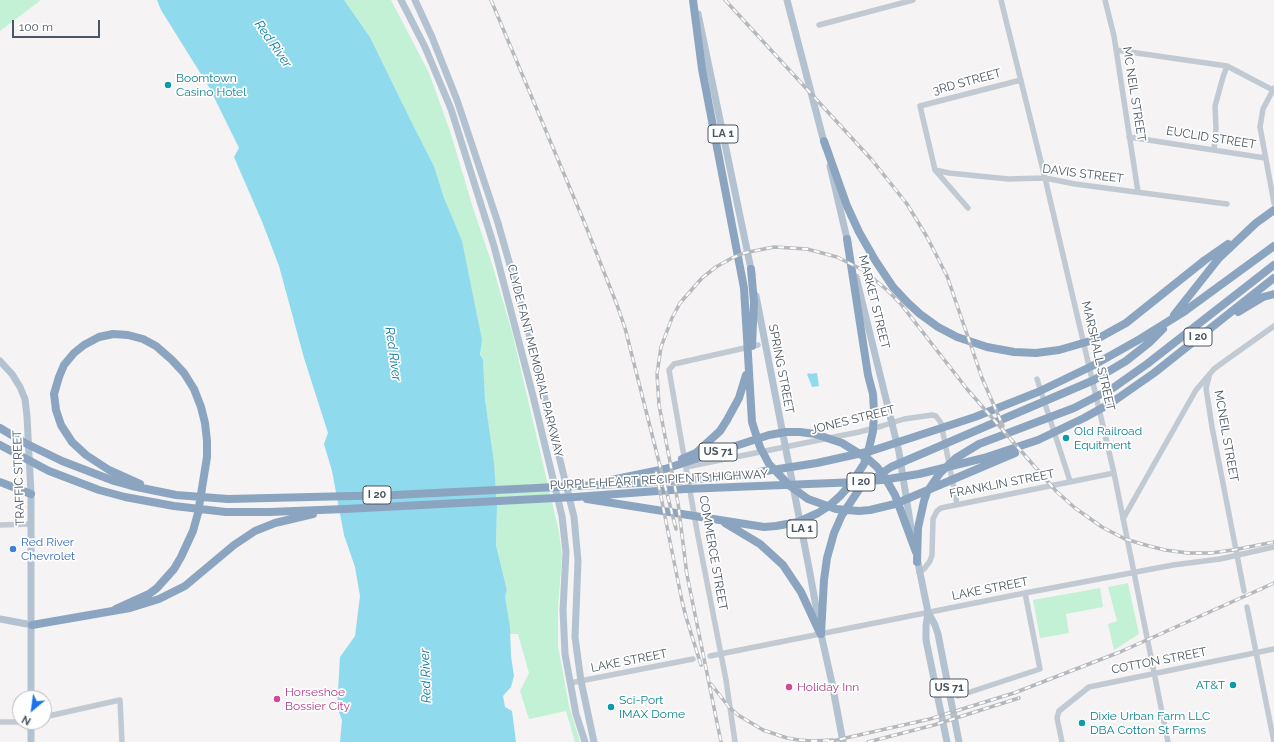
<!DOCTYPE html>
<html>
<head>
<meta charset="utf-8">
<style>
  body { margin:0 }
  #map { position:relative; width:1274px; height:742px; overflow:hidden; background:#f5f3f3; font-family:Raleway,sans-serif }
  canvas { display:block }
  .north { position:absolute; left:12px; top:690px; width:40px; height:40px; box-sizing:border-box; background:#fff; border:1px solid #b7bbc0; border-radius:50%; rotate:209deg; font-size:11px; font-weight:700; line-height:16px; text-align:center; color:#4a5661 }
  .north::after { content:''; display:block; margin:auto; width:14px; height:18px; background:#1a73e8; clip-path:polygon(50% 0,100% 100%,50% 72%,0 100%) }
  .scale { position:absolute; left:12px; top:20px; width:88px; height:18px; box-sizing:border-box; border:2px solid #4a5661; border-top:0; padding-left:5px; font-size:12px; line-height:14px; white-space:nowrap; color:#4a5661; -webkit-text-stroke:3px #fff; paint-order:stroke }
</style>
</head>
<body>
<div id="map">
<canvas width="1274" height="742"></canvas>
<div class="north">N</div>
<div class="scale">100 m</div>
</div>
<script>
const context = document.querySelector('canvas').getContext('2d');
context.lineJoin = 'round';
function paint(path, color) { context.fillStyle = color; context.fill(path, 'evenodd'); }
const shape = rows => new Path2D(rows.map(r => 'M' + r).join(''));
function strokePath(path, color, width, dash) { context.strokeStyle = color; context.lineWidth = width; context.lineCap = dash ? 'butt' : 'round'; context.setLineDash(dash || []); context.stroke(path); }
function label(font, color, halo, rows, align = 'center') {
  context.font = font + ' Raleway,sans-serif'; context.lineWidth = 3.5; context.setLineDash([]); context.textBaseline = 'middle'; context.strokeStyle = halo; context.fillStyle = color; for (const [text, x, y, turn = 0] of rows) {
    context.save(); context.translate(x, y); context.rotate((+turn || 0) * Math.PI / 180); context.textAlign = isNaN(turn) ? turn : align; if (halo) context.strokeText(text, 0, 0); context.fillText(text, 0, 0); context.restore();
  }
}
paint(shape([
  [0,0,41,0,0,31],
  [344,0,391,0,429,73,450,131,473,208,492,264,512,332,559,532,562,555,558,608,558,646,569,706,580,742,575,742,566,711,529,719,520,691,529,673,518,634,510,634,505,596,507,589,496,545,497,506,494,466,485,399,483,364,444,198,434,166,413,125,370,37],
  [1128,583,1139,634,1114,650,1108,624,1117,621,1108,587],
  [1100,588,1103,607,1066,614,1069,633,1040,638,1033,600]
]), '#c3f1d5');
paint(shape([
  [157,0,344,0,370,37,413,125,434,166,444,198,462,241,482,340,480,354,483,360,485,399,494,463,497,506,496,545,507,590,505,596,510,628,511,656,514,676,511,687,503,696,505,707,512,711,516,742,340,742,342,720,337,707,340,657,355,636,360,596,355,567,344,535,332,471,324,444,328,433,304,358,279,266,263,224,234,157,239,148,209,87,161,10],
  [810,373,810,374,817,373,819,386,812,387,807,374]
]), '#90daee');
strokePath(shape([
  [1001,0,1045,178,1114,473,1168,742],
  [1105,0,1114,36,1138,192],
  [819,25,913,0],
  [1116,50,1227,66,1273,90],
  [1274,88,1263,109,1260,127,1274,203],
  [1129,137,1265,158],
  [1214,150,1216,128,1215,106,1223,77,1227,66],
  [935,170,949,173,1008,179,1045,178,1075,184,1227,204],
  [968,208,935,170,920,106,1021,80],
  [1209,377,1206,388,1212,427,1244,591],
  [1037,379,1070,481],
  [686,467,859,432,882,426,904,419,932,415,936,416,941,423,957,504],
  [1123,519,1196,390,1214,369,1222,363,1274,326],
  [0,525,31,524],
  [919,572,924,569,930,561,932,555,933,519,937,511,941,508,1114,473],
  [1247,607,1274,742],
  [710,656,1025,593,1173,565,1220,559,1274,547],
  [570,683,693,659],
  [958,696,1040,669,1025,593],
  [44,717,120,700,122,742],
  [0,722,20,722],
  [735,742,726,680,697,531,669,370,674,364,758,345],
  [1062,742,1057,718,1059,711,1089,687,1274,649]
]), '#c1cad2', 5.5);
strokePath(shape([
  [401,0,425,47,451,109,494,246,533,396,562,516,566,552,563,610,565,654,576,714,585,742],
  [415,0,432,37,457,100,498,223,525,318,574,517,578,561,575,637,581,681,594,742],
  [787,0,825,146],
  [698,14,752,274],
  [830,166,848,243],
  [856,277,899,452,912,534],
  [756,296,809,568,821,634,832,683,843,742],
  [0,361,12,374,20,387,25,399,27,416,31,494,31,698],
  [917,558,928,612,935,625,938,634,959,742],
  [928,612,926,626,926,640,947,742],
  [0,619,32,625],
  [31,722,31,742]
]), '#b3c2d1', 7);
strokePath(shape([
  [693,0,702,69,744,288,752,422,760,447,769,464,790,486,808,499,836,509,859,511,870,510,895,504,1015,453],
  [824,141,847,206,859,232,875,260,893,287,908,303,920,314,938,327,957,337,987,347,1014,352,1036,353,1059,350,1097,339,1126,323,1205,260,1228,244],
  [751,269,754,302,752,346],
  [1238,312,1263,297,1274,294],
  [1174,315,1219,258,1256,223,1274,210],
  [0,428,25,443,62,461,114,481,132,486,176,495,228,499,394,495,577,486,676,481,740,475,817,463,871,451,975,417,1038,392,1092,366,1140,339,1185,311,1274,246],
  [0,445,49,471,99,490,125,497,174,506,226,512,269,512,345,509,575,497,685,489,858,482,882,480,919,474,984,458,1038,440,1084,418,1111,403,1154,373,1274,278],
  [682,459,696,453,720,431,727,420,739,398,746,375],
  [611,480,665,469,769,435,786,432,800,432,815,434,842,443,868,459,877,467,884,476,895,495,916,552],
  [0,482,31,494],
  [587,499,764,527,776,526,798,522,818,513,829,506,840,496,851,484,864,464,869,448,873,431,874,412,873,394,868,375,847,239],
  [725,523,760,544,783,565,801,592,820,633],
  [917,562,918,528,924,501,927,492,940,473,956,458,979,444,1074,408,1113,388,1147,364,1274,265],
  [116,609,149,594,157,588,174,569,181,557,193,531,198,513,207,457,207,441,205,423,201,407,194,389,184,373,172,360,156,346,143,339,128,335,113,334,99,337,84,345,74,353,64,365,59,377,54,394,56,410,61,425,72,442,86,455,109,470,140,484],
  [32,625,130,608,159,599,185,586,234,545,255,531,275,523,313,514],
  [821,634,824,580,827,558,834,533,842,515,860,488,891,467,1094,380,1126,361,1150,342,1163,329]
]), '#8ba5c1', 8);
const rail = shape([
  [491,0,585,224,617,305,625,328,676,529],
  [725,0,872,160,907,204,927,237,947,276,982,378,1003,426],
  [656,472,682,601,686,617,701,665],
  [686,570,721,742],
  [687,575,678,503,659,405,657,374,661,347,672,318,680,303,702,278,716,267,732,258,744,253,774,247,807,249,837,257,863,270,887,290,900,303,967,389,1056,491,1075,508,1102,527,1125,539,1149,546,1165,550,1188,553,1211,553,1233,550,1274,542],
  [711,684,729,707,738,715,763,730,787,738,799,740,812,741,833,740],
  [828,742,930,719,1014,693,1120,652,1274,583],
  [868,742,934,725,1019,698]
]);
strokePath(rail, '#b5b8bd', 3.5);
strokePath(rail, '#fff', 2, [6]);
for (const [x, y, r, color] of [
  [168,85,4,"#0f9aa8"],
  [1066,438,4,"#0f9aa8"],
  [13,549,4,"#3f7fe0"],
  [1233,685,4,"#0f9aa8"],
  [789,687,4,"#d1479c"],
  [277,699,4,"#d1479c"],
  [611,707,4,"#0f9aa8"],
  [1082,723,4,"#0f9aa8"]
]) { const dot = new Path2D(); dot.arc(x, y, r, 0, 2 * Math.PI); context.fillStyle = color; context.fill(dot); strokePath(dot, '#fff', 1.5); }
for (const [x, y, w] of [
  [723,134,30],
  [1198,337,28],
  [718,452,38],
  [861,482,28],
  [377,495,28],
  [802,529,30],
  [949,688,38]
]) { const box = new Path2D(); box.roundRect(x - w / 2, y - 9, w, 18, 3); context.fillStyle = '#fff'; context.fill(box); strokePath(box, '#4a5661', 1); }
label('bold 11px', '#4a5661', null, [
  ["LA 1",723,134],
  ["I 20",1198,337],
  ["US 71",718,452],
  ["I 20",861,482],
  ["I 20",377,495],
  ["LA 1",802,529],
  ["US 71",949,688]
]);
label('12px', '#0d838f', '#fff', [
  ["Boomtown",176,78],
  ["Casino Hotel",176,92],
  ["Old Railroad",1074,431],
  ["Equitment",1074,445],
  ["AT&T",1225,685,"right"],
  ["Sci-Port",619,700],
  ["IMAX Dome",619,714],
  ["Dixie Urban Farm LLC",1090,716],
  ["DBA Cotton St Farms",1090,730]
], 'left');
label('12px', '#4a5661', '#fff', [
  ["3RD STREET",967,82,-15],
  ["MC NEIL STREET",1134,94,81],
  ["EUCLID STREET",1211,138,9],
  ["DAVIS STREET",1083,174,7],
  ["MARKET STREET",874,302,76],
  ["MARSHALL STREET",1098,356,77],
  ["CLYDE FANT MEMORIAL PARKWAY",535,361,76],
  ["SPRING STREET",781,369,79],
  ["JONES STREET",853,420,-14],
  ["MCNEIL STREET",1226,436,80],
  ["TRAFFIC STREET",19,478,-92],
  ["PURPLE HEART RECIPIENTS HIGHWAY",659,480,-3],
  ["FRANKLIN STREET",1002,484,-11],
  ["COMMERCE STREET",713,553,80],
  ["LAKE STREET",990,589,-11],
  ["LAKE STREET",629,661,-11],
  ["COTTON STREET",1159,661,-11]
]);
label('12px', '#366cbe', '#fff', [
  ["Red River",21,542],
  ["Chevrolet",21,556]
], 'left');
label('12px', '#b23c85', '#fff', [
  ["Holiday Inn",797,687],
  ["Horseshoe",285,692],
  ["Bossier City",285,706]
], 'left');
label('italic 13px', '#0c7c9b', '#fff', [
  ["Red River",273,44,55],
  ["Red River",393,354,82],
  ["Red River",426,676,-92]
]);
</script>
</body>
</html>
